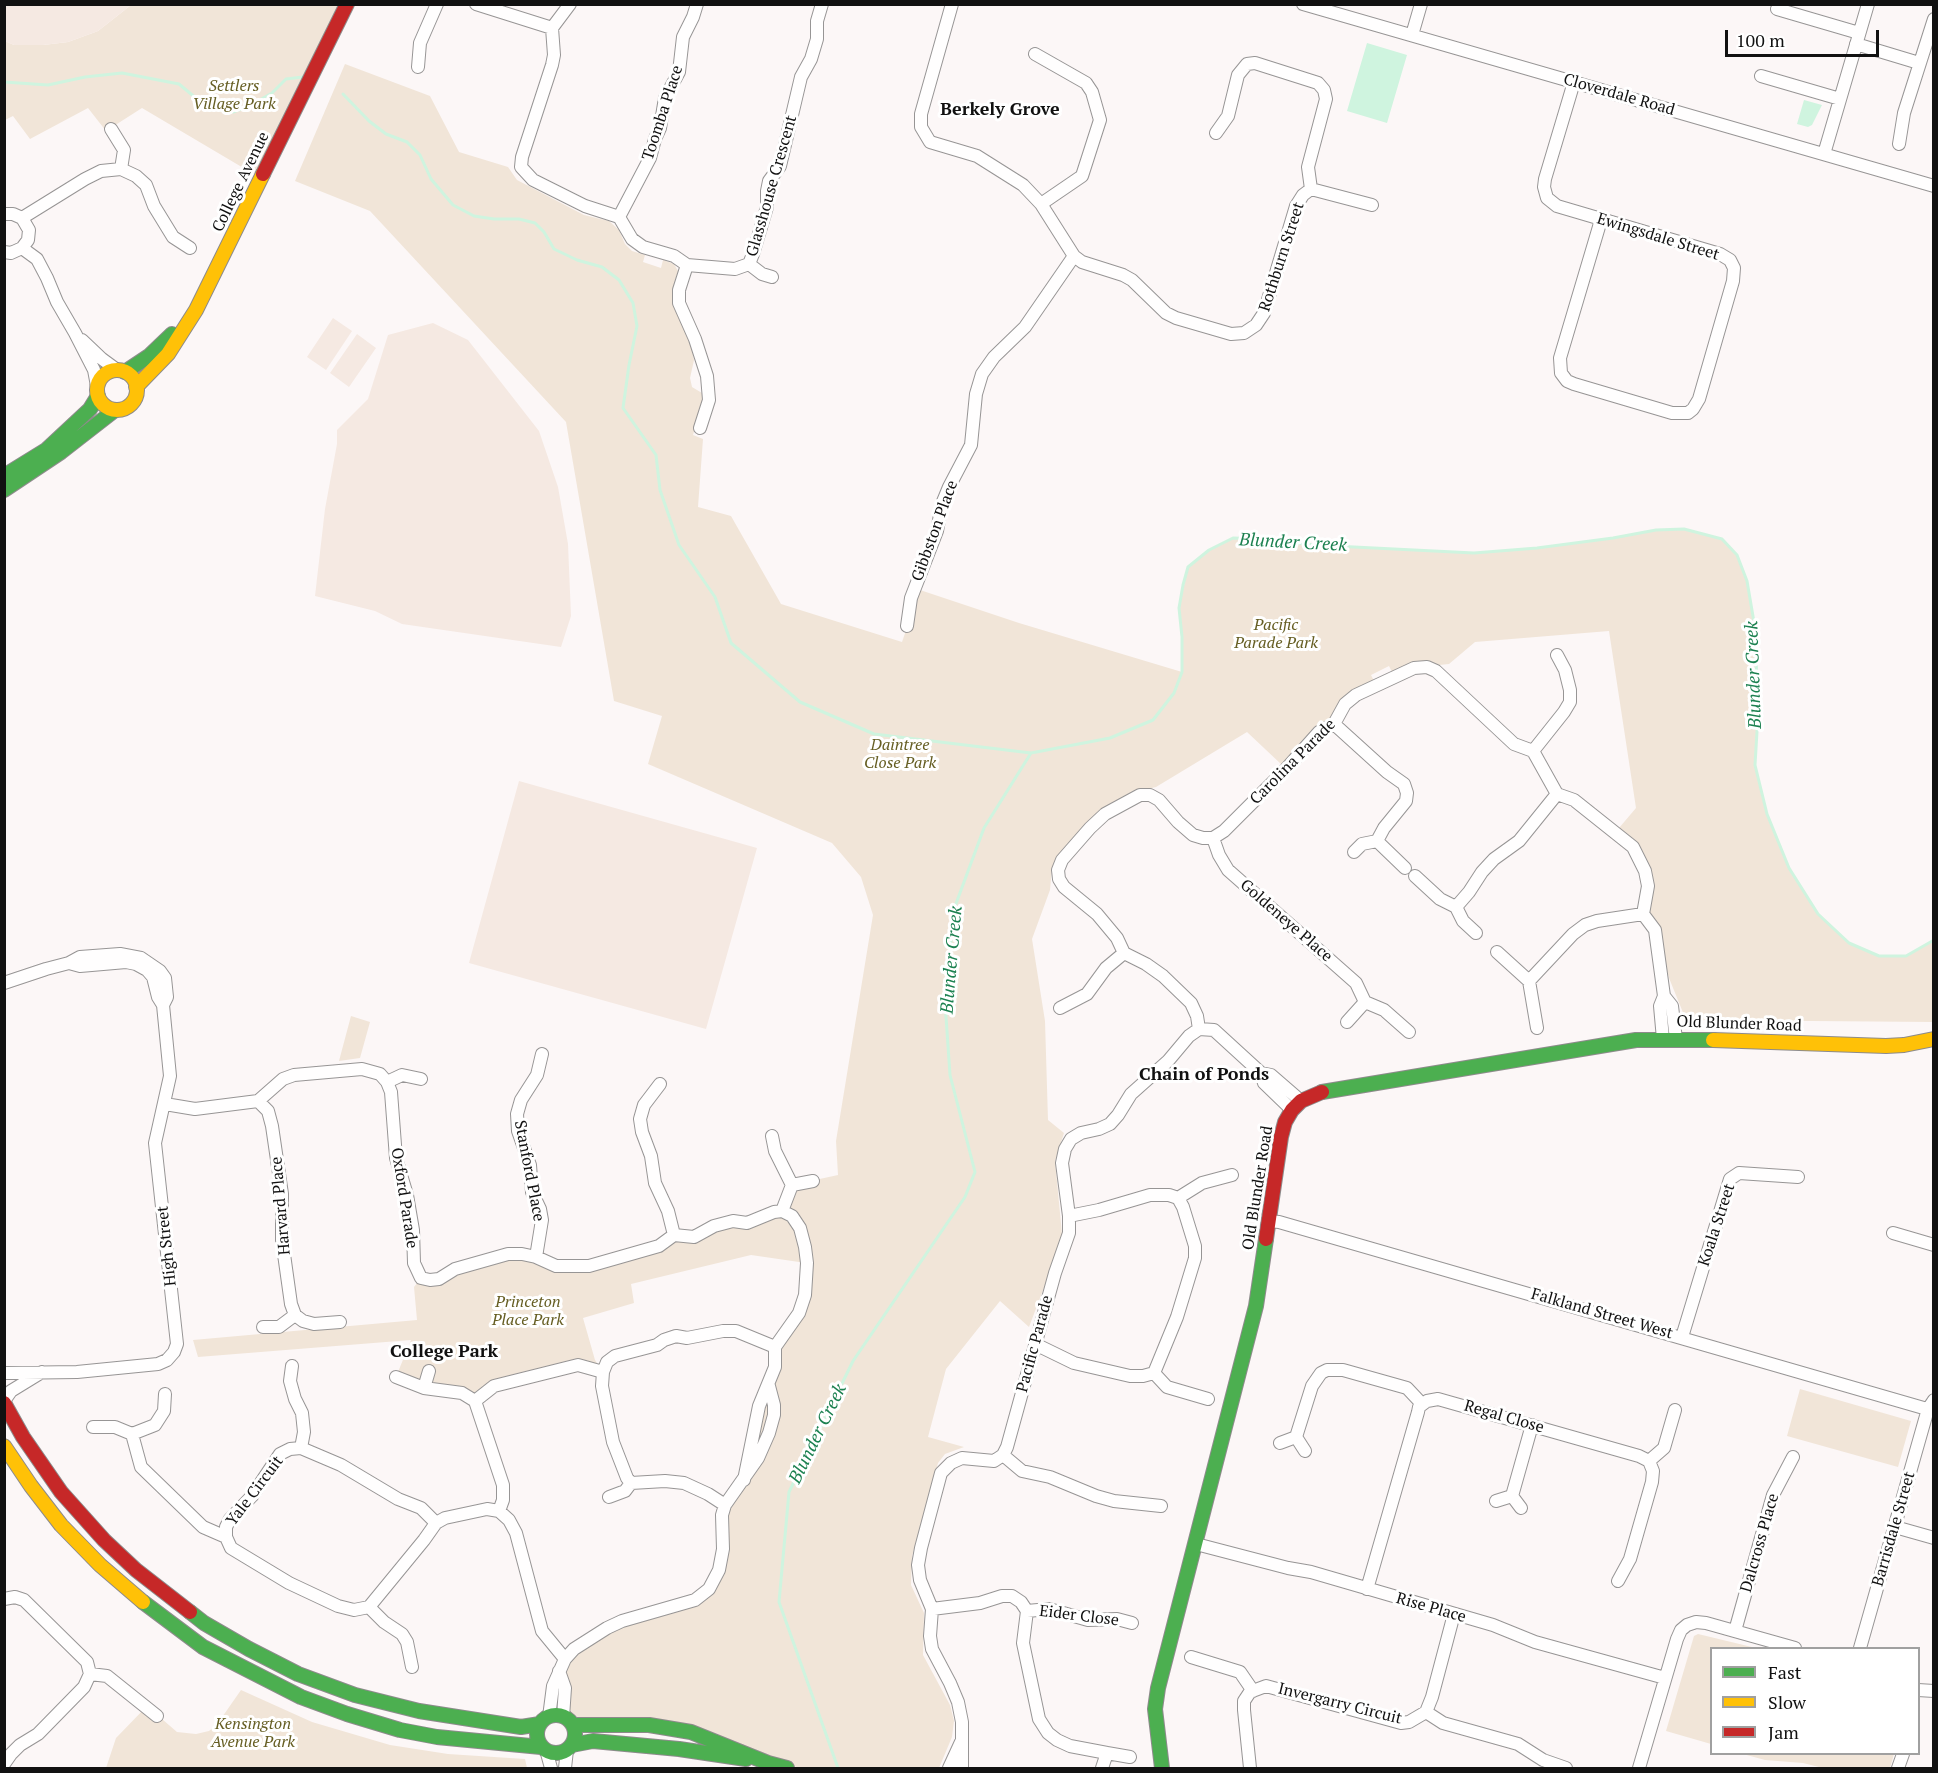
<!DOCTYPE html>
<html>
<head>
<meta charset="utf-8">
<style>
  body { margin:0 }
  #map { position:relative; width:1938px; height:1773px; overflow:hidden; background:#fcf7f7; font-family:"PT Serif",serif }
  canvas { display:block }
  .frame { position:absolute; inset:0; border:6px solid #111; pointer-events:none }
  .legend { position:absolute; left:1710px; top:1647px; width:210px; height:108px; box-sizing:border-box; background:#fff; border:2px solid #a0a0a0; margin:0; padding:8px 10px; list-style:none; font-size:18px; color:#111 }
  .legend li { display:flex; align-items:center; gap:12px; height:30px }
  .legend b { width:30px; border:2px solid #a0a0a0 }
  .scale { position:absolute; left:1725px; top:30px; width:154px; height:27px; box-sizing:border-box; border:3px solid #111; border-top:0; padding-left:8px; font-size:18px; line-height:21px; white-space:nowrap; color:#111; -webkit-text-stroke:4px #fff; paint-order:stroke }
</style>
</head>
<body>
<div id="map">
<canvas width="1938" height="1773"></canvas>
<div class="frame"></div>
<ul class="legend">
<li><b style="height:8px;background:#4caf50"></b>Fast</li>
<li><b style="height:8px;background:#ffc107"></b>Slow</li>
<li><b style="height:8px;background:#c62828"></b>Jam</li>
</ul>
<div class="scale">100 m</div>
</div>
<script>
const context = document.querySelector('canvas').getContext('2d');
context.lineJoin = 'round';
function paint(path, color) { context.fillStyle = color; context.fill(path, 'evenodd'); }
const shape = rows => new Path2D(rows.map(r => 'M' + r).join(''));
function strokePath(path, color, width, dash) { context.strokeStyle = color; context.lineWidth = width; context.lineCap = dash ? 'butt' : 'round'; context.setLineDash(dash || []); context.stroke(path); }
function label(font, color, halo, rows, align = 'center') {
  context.font = font + ' "PT Serif",serif'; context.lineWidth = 6; context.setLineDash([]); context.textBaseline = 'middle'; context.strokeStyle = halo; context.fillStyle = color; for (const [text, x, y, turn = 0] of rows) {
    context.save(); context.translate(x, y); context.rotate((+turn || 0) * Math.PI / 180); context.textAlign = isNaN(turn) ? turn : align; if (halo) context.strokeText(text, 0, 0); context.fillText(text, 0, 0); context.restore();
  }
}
paint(shape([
  [131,5,341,5,262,179,142,108,106,131,88,108,30,139,13,116,5,120,5,41,14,45,43,45,68,42,98,31],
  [345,64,430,96,459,152,508,167,517,180,584,215,609,221,619,230,625,244,632,251,645,255,643,262,661,268,663,260,674,264,678,271,672,291,672,301,690,337,694,360,690,378,692,387,702,393,704,396,693,435,703,439,698,507,731,516,781,604,902,642,920,590,1019,623,1182,672,1182,637,1179,608,1188,567,1209,550,1233,538,1264,539,1314,545,1474,553,1537,548,1613,538,1656,530,1684,529,1722,539,1737,555,1747,581,1755,628,1758,715,1755,765,1767,814,1789,868,1818,914,1849,943,1879,956,1906,956,1933,940,1934,1022,1688,1020,1684,1015,1669,978,1657,932,1650,918,1634,842,1619,828,1636,808,1609,631,1475,642,1449,664,1439,665,1426,662,1393,674,1389,666,1371,675,1375,683,1282,765,1247,732,1156,787,1131,793,1094,817,1074,837,1052,868,1050,890,1032,939,1045,1021,1048,1120,1064,1133,1055,1161,1062,1234,1059,1248,1029,1327,1000,1301,946,1369,928,1437,964,1447,945,1454,938,1463,912,1556,911,1585,924,1613,923,1655,950,1705,954,1721,952,1737,939,1768,800,1768,770,1759,723,1740,575,1722,564,1712,565,1659,607,1628,695,1600,719,1570,722,1515,744,1480,775,1347,799,1313,806,1263,751,1255,631,1284,634,1303,583,1318,595,1360,603,1372,578,1365,494,1386,475,1401,396,1377,411,1340,198,1357,193,1340,417,1320,414,1287,421,1278,508,1254,572,1267,774,1212,792,1185,838,1175,836,1141,873,915,861,877,832,843,648,764,662,716,614,701,566,422,370,211,295,181],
  [351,1016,370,1022,360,1058,339,1061],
  [1800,1389,1911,1421,1898,1467,1787,1436],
  [1698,1634,1756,1648,1712,1648,1711,1744,1666,1731,1694,1636],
  [241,1690,312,1722,390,1745,448,1754,525,1759,527,1768,106,1768,116,1738,147,1706,177,1732,196,1734,209,1731,218,1723],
  [1743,1754,1894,1754,1890,1768,1823,1768,1803,1763,1765,1760]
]), '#f1e5d8');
paint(shape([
  [5,4,131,4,131,5,98,31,68,42,43,45,14,45,5,41],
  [333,318,352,331,326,370,307,357],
  [433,323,468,340,539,431,558,487,568,544,571,616,561,647,402,624,375,611,315,596,325,509,337,444,337,430,368,399,388,335],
  [357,334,376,348,349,387,330,373],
  [519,781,757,848,706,1029,469,963]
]), '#f5e9e2');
paint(shape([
  [1367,43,1407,55,1387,123,1347,111],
  [1804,100,1822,105,1812,125,1808,127,1797,124]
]), '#cff4df');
strokePath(shape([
  [4,82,48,85,85,77,122,73,179,84,197,99,215,109,233,112,251,105,272,93,286,79,303,77],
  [343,94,369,121,386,134,407,142,420,155,431,179,453,205,474,216,494,219,519,219,535,223,544,232,554,249,577,260,602,267,619,280,633,303,637,326,629,365,623,408,656,455,660,490,679,545,715,597,731,643,800,702,874,734,1031,753],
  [838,1768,779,1602,789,1492,853,1361,965,1197,975,1172,950,1075,945,1002,954,909,984,828,1031,753,1110,738,1153,720,1174,693,1182,672,1182,637,1179,608,1183,585,1188,567,1209,550,1233,538,1264,539,1314,545,1474,553,1537,548,1613,538,1656,530,1684,529,1722,539,1737,555,1747,581,1755,628,1758,715,1755,765,1767,814,1789,868,1818,914,1849,943,1879,956,1906,956,1934,940]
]), '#cff4df', 3);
const street = shape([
  [476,4,552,28],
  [570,4,552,28,554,55,552,65,522,157,521,167,533,180,585,206,619,217,632,239,643,247,674,256,687,265,735,269,749,264,753,254,767,207,767,191,769,181,780,166,801,77,811,59,817,39,817,21,822,4],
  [952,4,921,114,921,127,930,142,977,156,1023,185,1041,204,1074,256,1082,262,1123,275,1132,280,1166,313,1176,318,1231,334,1244,333,1256,325,1264,313,1296,206,1303,195,1311,189],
  [1303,4,1934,186],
  [1777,9,1859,33],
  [1412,35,1421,4],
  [1856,44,1919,63],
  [1035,54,1086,83,1092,92,1100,120,1082,176,1041,204],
  [418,67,420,43,437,4],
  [1761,76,1840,99],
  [1574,82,1545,179,1544,187,1547,198,1557,206,1720,254,1730,260,1734,268,1733,281,1699,399,1693,409,1688,413,1672,413,1574,384,1567,381,1561,373,1560,358,1601,220],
  [111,129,124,150,121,169],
  [1216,133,1228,116,1238,75,1247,64,1255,63,1318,83,1324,90,1326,99,1308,167,1311,189],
  [1899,144,1904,113,1934,19],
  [1824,154,1868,4],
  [1311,189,1372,205],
  [4,214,13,214,22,218,29,230,28,240,22,248,11,253,4,252],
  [619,217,650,158,655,139,660,128,665,98,679,72,683,37,693,17,697,4],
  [22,218,85,179,101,171,121,169,136,176,146,185,154,206,173,237,190,248],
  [22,248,37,259,47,278,57,302,75,333,94,370,97,386],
  [749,264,762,274,772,277],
  [687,265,679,290,679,303,695,339,707,376,709,400,700,428],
  [82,340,102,359,117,370],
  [907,626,911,598,937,531,942,504,949,487,971,445,976,394,982,374,994,357,1025,327,1074,256],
  [1334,724,1387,772,1404,784,1407,793,1406,801,1384,828,1377,841],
  [1533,751,1564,712,1570,702,1570,690,1565,670,1557,655],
  [1213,838,1219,855,1228,870,1356,983,1365,1002,1384,1010,1409,1032],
  [1354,852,1362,844,1377,841,1405,868],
  [1415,876,1440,899,1456,907,1463,921,1476,933],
  [1456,907,1469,892,1482,872,1494,859,1519,841,1557,794],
  [1497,952,1529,981,1537,1028],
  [1529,981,1573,934,1585,925,1597,921,1643,914],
  [4,983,46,969,69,963,80,957,120,954,141,958,160,971,165,978,167,997,163,1005],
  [1060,1008,1087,994,1106,968,1124,953],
  [1347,1022,1365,1002],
  [1199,1029,1197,1016,1191,1003,1163,976,1146,964,1124,953,1117,938,1097,914,1064,887,1059,879,1058,870,1062,860,1090,828,1105,814,1140,795,1150,795,1159,800,1178,822,1193,835,1203,838,1213,838,1224,831,1286,769,1319,732,1334,724,1345,704,1356,695,1414,668,1427,667,1436,671,1514,744,1533,751,1557,794,1574,800,1633,847,1645,871,1648,886,1643,914,1655,930,1664,996,1672,1006,1676,1039],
  [1663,1039,1660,1006,1664,996],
  [1261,1073,1271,1075,1301,1101],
  [387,1082,402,1075,421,1079],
  [660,1084,644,1105,640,1119,642,1132,651,1156,655,1183,668,1211,674,1235],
  [258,1101,268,1111,272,1126,282,1194,282,1240,291,1304,295,1315],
  [165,1104,195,1109,258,1101,283,1079,294,1075,362,1069,380,1074,387,1082,391,1092,396,1158,407,1195,413,1230,414,1263,421,1278,430,1280,439,1279,455,1269,508,1254,522,1254,536,1257,556,1266,589,1266,659,1246,674,1235,694,1237,714,1226,733,1221,747,1223,774,1212,782,1211,792,1216,800,1228,805,1247,807,1263,805,1295,799,1313,775,1347,775,1367,759,1406,744,1480],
  [772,1136,775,1151,792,1185],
  [1178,1198,1202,1183,1232,1175],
  [782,1211,792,1185,813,1181],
  [1269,1221,1279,1222,1934,1411],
  [1893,1233,1934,1245],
  [536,1257,542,1220,540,1209,532,1192,530,1165,518,1131,517,1114,521,1100,537,1075,542,1054],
  [263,1327,279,1327,295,1315,303,1321,314,1324,340,1322],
  [1682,1337,1730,1179,1739,1173,1798,1177],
  [1035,1344,1074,1363,1130,1376,1143,1376,1154,1373,1177,1317,1195,1258,1195,1246,1183,1207,1178,1198,1169,1195,1150,1195,1099,1210,1069,1216],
  [292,1366,290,1381,295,1399,302,1413,304,1432,301,1448],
  [4,1373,77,1372,158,1364,167,1360,174,1352,177,1344,155,1143,170,1076,163,1005,158,997,153,977,147,970,136,964,126,962,80,966,69,963],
  [1154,1373,1167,1387,1208,1399],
  [396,1377,424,1388,462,1393,475,1401,494,1386,578,1365,603,1372],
  [424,1388,429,1371],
  [4,1401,11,1391,42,1372],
  [475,1401,503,1485,503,1500,499,1511],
  [93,1427,115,1427,132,1434,155,1425,164,1411,165,1394],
  [132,1434,141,1467,203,1527,226,1537],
  [1296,1437,1312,1386,1321,1373,1327,1370,1343,1370,1407,1388,1422,1404],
  [1280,1443,1296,1437,1305,1451],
  [1003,1455,1022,1471,1050,1477,1096,1496,1114,1501,1161,1506],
  [1649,1461,1664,1448,1675,1410],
  [1512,1496,1532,1425],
  [609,1497,625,1491,631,1483],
  [1496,1501,1512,1496,1521,1508],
  [725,1505,708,1494,684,1483,665,1481,631,1483,627,1478,613,1442,602,1386,603,1372,607,1362,615,1356,657,1345,664,1340,676,1336,687,1338,723,1331,736,1331,775,1347],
  [436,1523,421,1508,398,1499,341,1465,301,1448,290,1449,280,1454,252,1496,230,1519,226,1527,226,1537,231,1548,289,1583,338,1606,354,1610,369,1607,424,1540,436,1523,445,1518,487,1509,499,1511,509,1520,516,1533,542,1631,565,1659],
  [1895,1527,1934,1538],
  [1196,1544,1288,1568,1311,1572,1493,1625,1535,1642,1665,1678],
  [1367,1589,1418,1412,1419,1407,1427,1401,1438,1399,1639,1456,1649,1461,1653,1471,1652,1482,1630,1559,1618,1581],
  [4,1599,15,1597,24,1600,87,1662,90,1674,84,1687,38,1734,20,1745,11,1754,4,1764],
  [369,1607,384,1622,402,1634,407,1642,412,1667],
  [932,1609,980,1603,1002,1596,1012,1596,1021,1602,1027,1611,1023,1643,1039,1719,1048,1733,1057,1740,1070,1746,1107,1753],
  [1027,1611,1049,1609,1088,1620,1117,1619,1132,1623],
  [1735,1631,1773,1495,1793,1457],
  [1860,1648,1928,1409,1934,1400],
  [1191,1657,1240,1672,1253,1691],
  [559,1671,565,1688,563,1717],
  [90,1674,107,1676,157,1716],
  [1918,1690,1934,1691],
  [1426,1712,1432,1697,1454,1614],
  [549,1717,553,1686,565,1659,574,1649,607,1628,622,1621,695,1600,709,1589,719,1570,723,1549,722,1515,725,1505,758,1458,769,1433,774,1415,774,1405,769,1386],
  [546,1750,551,1768],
  [565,1768,567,1750],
  [949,1768,961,1742],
  [962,1768,962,1722,958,1702,950,1683,932,1649,930,1636,932,1609,920,1580,918,1565,921,1548,941,1473,951,1463,962,1458,994,1461,1003,1455,1007,1447,1055,1273,1069,1233,1069,1216,1062,1163,1065,1149,1071,1139,1081,1133,1099,1129,1110,1124,1118,1115,1131,1094,1168,1061,1189,1036,1199,1029,1214,1030,1261,1073,1264,1083,1292,1110],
  [1102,1768,1107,1753,1130,1757],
  [1250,1768,1244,1710,1244,1701,1250,1692,1266,1686,1401,1723,1409,1722,1426,1712,1443,1723,1518,1744,1543,1760,1566,1768],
  [1639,1768,1677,1639,1681,1630,1687,1625,1696,1622,1706,1623,1795,1648],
  [1898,1768,1903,1754]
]);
const fast = shape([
  [125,372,149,356,172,334],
  [4,476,46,450,90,409,98,396],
  [4,490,61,452,115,410],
  [1322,1092,1636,1040,1713,1040],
  [143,1602,203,1647,301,1697,347,1714,400,1730,437,1737,541,1747],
  [190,1612,204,1623,249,1649,298,1674,355,1695,419,1711,521,1727,540,1724],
  '537 1734a19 19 0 1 1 38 0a19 19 0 1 1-38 0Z',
  [573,1725,649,1725,691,1732,768,1763,787,1768],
  [572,1745,593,1741,679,1749,746,1759],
  [1162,1768,1155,1709,1158,1688,1256,1306,1266,1239]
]);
const slow = shape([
  '97 390a20 20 0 1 1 40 0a20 20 0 1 1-40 0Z',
  [136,387,168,354,196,310,263,174],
  [1713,1040,1886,1046,1904,1045,1934,1039],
  [4,1446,31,1486,61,1525,100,1565,143,1602]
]);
const jam = shape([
  [263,174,347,4],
  [1266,1239,1281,1137,1285,1122,1292,1110,1301,1101,1322,1092],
  [4,1403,23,1437,61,1492,104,1540,136,1570,190,1612]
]);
strokePath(street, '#979595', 14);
strokePath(fast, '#8d8b8b', 16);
strokePath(slow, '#8d8b8b', 16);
strokePath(jam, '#8d8b8b', 16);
strokePath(street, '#fffefe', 12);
strokePath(fast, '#4caf50', 14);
strokePath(slow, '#ffc107', 14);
strokePath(jam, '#c62828', 14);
label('italic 16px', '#665e23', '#fff', [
  ["Settlers",234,86],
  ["Village Park",234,104],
  ["Pacific",1276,625],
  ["Parade Park",1276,643],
  ["Daintree",900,745],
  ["Close Park",900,763],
  ["Princeton",528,1302],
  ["Place Park",528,1320],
  ["Kensington",253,1724],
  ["Avenue Park",253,1742]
]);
label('16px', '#111', '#fff', [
  ["Cloverdale Road",1619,95,16],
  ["Toomba Place",663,113,-72],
  ["College Avenue",241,182,-64],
  ["Glasshouse Crescent",772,186,-74],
  ["Ewingsdale Street",1658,237,17],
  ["Rothburn Street",1282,257,-72],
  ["Gibbston Place",935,531,-70],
  ["Carolina Parade",1293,762,-45],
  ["Goldeneye Place",1286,921,41],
  ["Old Blunder Road",1739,1024,2],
  ["Stanford Place",529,1171,79],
  ["Old Blunder Road",1258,1188,-81],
  ["Oxford Parade",404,1198,81],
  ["Harvard Place",281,1206,-95],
  ["Koala Street",1717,1225,-72],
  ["High Street",167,1246,-96],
  ["Falkland Street West",1602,1314,16],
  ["Pacific Parade",1035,1344,-75],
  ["Regal Close",1504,1417,16],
  ["Yale Circuit",255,1491,-53],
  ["Barrisdale Street",1894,1529,-74],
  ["Dalcross Place",1760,1543,-74],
  ["Rise Place",1431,1608,16],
  ["Eider Close",1079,1616,7],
  ["Invergarry Circuit",1340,1704,14]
]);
label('bold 18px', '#111', '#fff', [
  ["Berkely Grove",1000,110],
  ["Chain of Ponds",1204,1075],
  ["College Park",444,1352]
]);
label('italic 18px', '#1c8150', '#fff', [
  ["Blunder Creek",1293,543,3],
  ["Blunder Creek",1754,675,-92],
  ["Blunder Creek",952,960,-85],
  ["Blunder Creek",818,1434,-64]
]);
</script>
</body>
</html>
